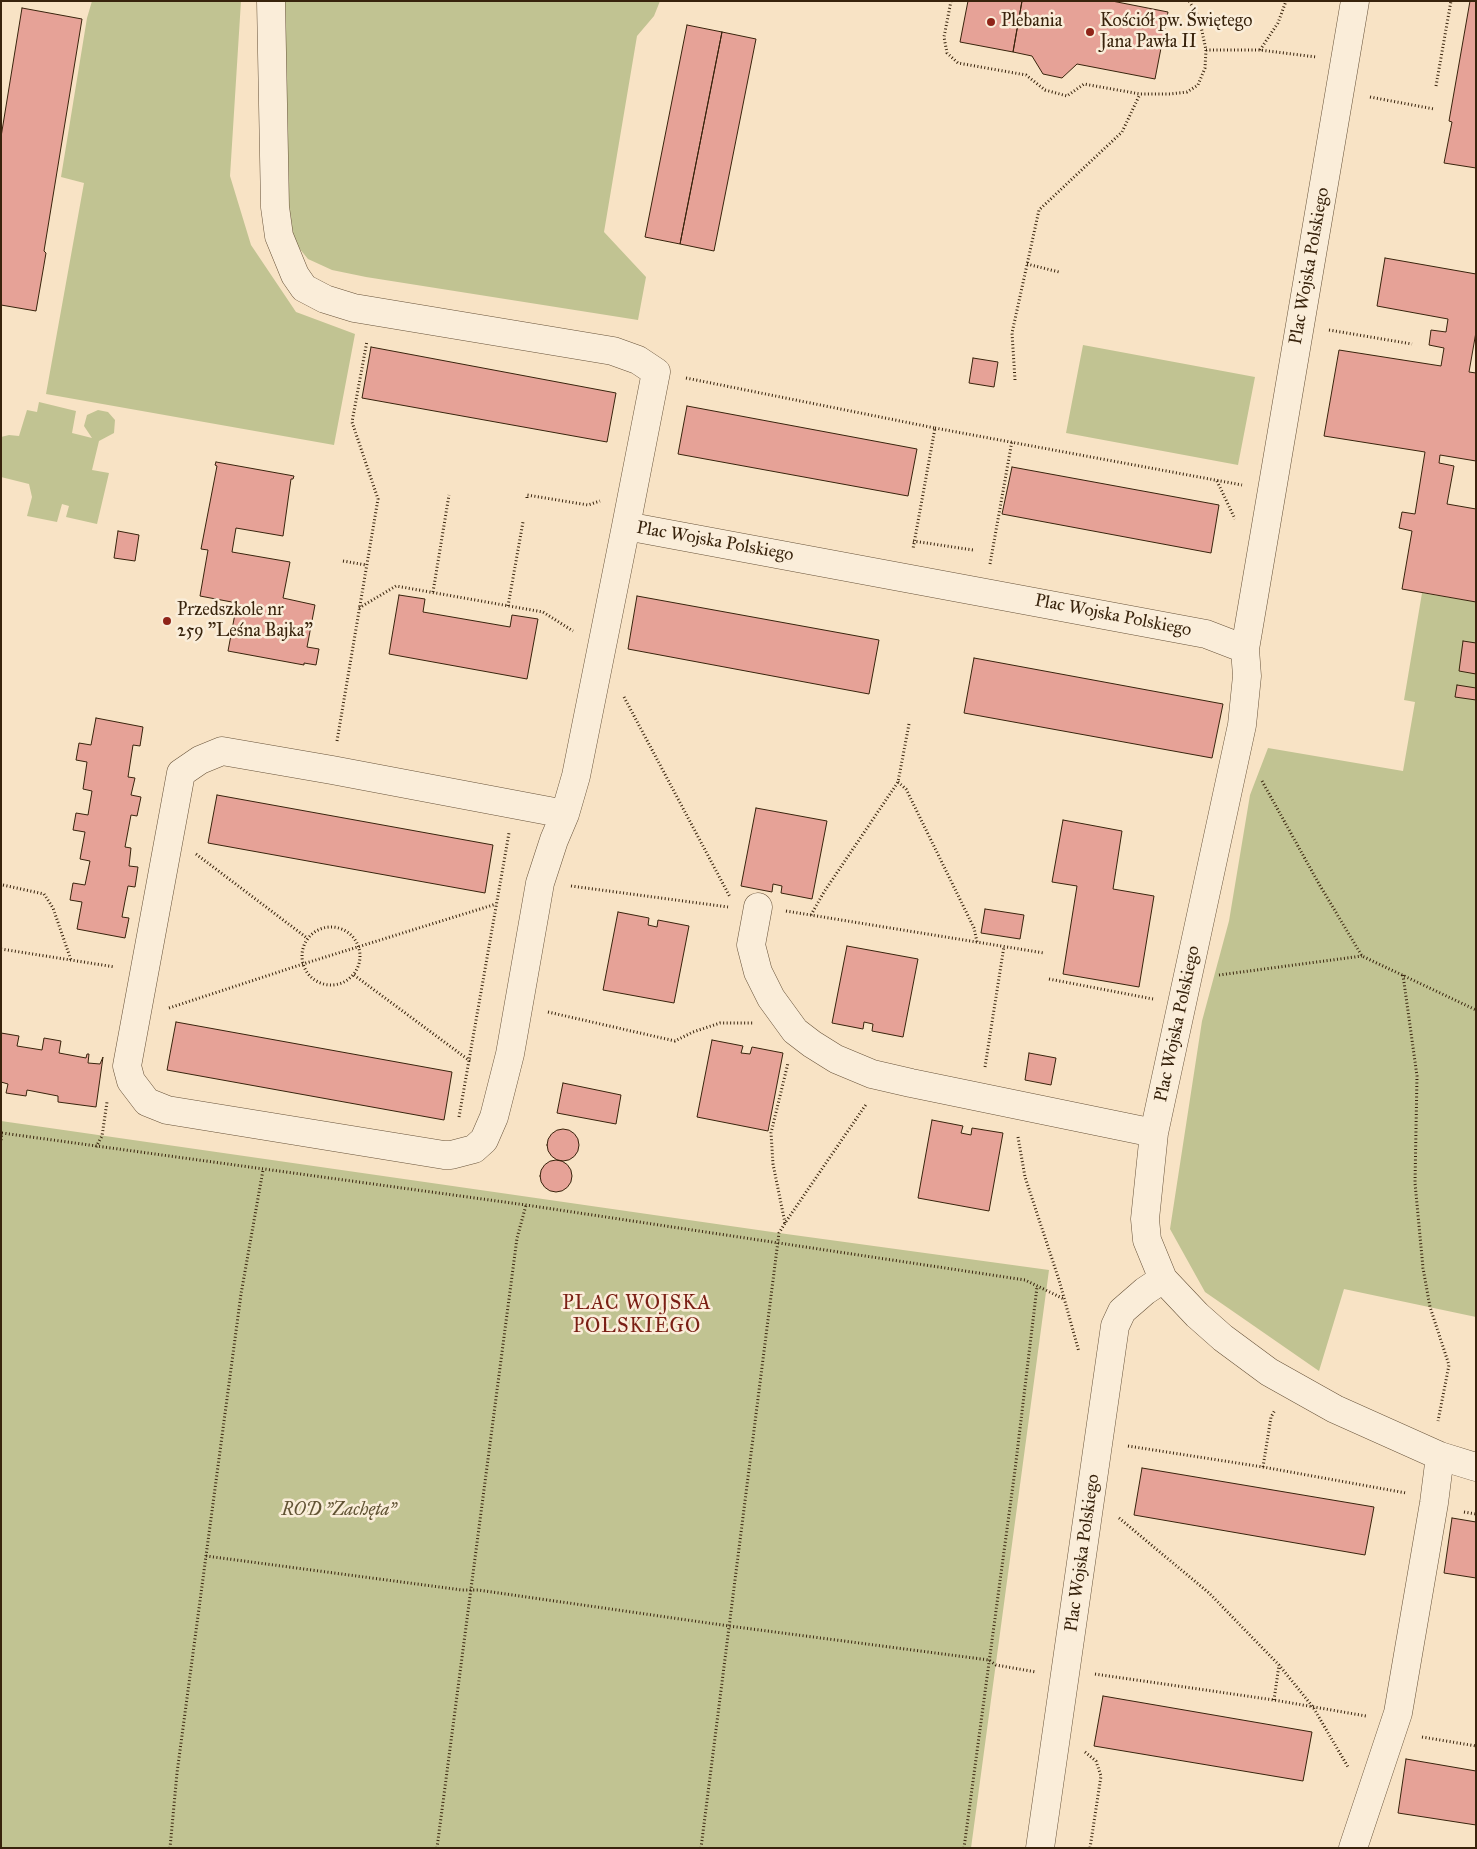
<!DOCTYPE html>
<html>
<head>
<meta charset="utf-8">
<style>
  body { margin:0 }
  #map { position:relative; width:1477px; height:1849px; overflow:hidden; background:#f8e3c5; font-family:"IM FELL Great Primer",serif }
  canvas { display:block }
  .frame { position:absolute; inset:0; border:2px solid #38230c; pointer-events:none }
</style>
</head>
<body>
<div id="map">
<canvas width="1477" height="1849"></canvas>
<div class="frame"></div>
</div>
<script>
const context = document.querySelector('canvas').getContext('2d');
context.lineJoin = 'round';
function paint(path, color) { context.fillStyle = color; context.fill(path, 'evenodd'); }
const shape = rows => new Path2D(rows.map(r => 'M' + r).join(''));
function strokePath(path, color, width, dash) { context.strokeStyle = color; context.lineWidth = width; context.lineCap = dash ? 'butt' : 'round'; context.setLineDash(dash || []); context.stroke(path); }
function label(font, color, halo, rows, align = 'center') {
  context.font = font + ' "IM FELL Great Primer",serif'; context.lineWidth = 5; context.setLineDash([]); context.textBaseline = 'middle'; context.strokeStyle = halo; context.fillStyle = color; for (const [text, x, y, turn = 0] of rows) {
    context.save(); context.translate(x, y); context.rotate((+turn || 0) * Math.PI / 180); context.textAlign = isNaN(turn) ? turn : align; if (halo) context.strokeText(text, 0, 0); context.fillText(text, 0, 0); context.restore();
  }
}
paint(shape([
  [92,1,241,1,230,176,251,245,296,312,355,334,334,445,46,394,84,183,61,177,87,18],
  [282,1,660,1,654,16,637,36,604,232,646,277,638,320,366,277,332,270,308,259,290,237],
  [1083,345,1255,377,1238,465,1066,433],
  [39,402,76,411,72,433,92,438,84,426,87,415,98,410,108,412,115,420,114,433,99,441,92,470,109,473,97,524,66,517,69,506,62,504,57,522,27,516,32,497,29,484,1,477,1,437,9,435,19,436,27,410,37,412],
  [1422,593,1476,602,1476,1317,1344,1289,1319,1371,1205,1292,1170,1229,1202,1021,1229,921,1250,795,1268,748,1403,771,1415,702,1404,700],
  [1,1121,779,1233,1049,1270,971,1848,1,1848]
]), '#c1c392');
const building = shape([
  [968,1,1022,1,1013,52,960,42,968,1],
  [1022,1,1112,1,1168,12,1155,79,1077,64,1062,78,1043,74,1032,56,1013,52,1022,1],
  [1470,1,1476,1,1476,168,1444,163,1452,122,1449,121,1470,1],
  [22,8,82,19,44,251,46,253,36,311,1,305,1,137,22,8],
  [687,25,722,32,680,244,645,237,687,25],
  [722,32,756,39,714,251,680,244,722,32],
  [1385,258,1476,274,1476,332,1469,372,1476,373,1476,461,1440,455,1439,463,1454,466,1447,504,1476,509,1476,602,1402,589,1412,531,1399,528,1402,512,1415,514,1425,452,1324,436,1339,350,1441,366,1444,348,1429,345,1431,330,1446,332,1448,319,1377,306,1385,258],
  [371,347,616,393,607,442,362,398,371,347],
  [973,358,998,362,994,387,969,383,973,358],
  [687,406,917,449,908,496,678,454,687,406],
  [216,462,294,476,293,479,291,479,283,536,236,528,232,552,290,562,283,598,315,605,307,647,319,649,316,665,304,663,304,665,228,651,237,603,200,596,208,550,201,549,217,466,215,465,216,462],
  [1012,467,1219,505,1211,553,1002,514,1012,467],
  [118,531,139,535,135,561,114,558,118,531],
  [399,595,425,599,423,612,510,627,512,615,538,619,527,679,389,654,399,595],
  [637,596,879,640,869,694,628,649,637,596],
  [1463,641,1476,643,1476,674,1459,671,1463,641],
  [974,658,1223,704,1212,758,964,713,974,658],
  [1457,685,1476,688,1476,700,1455,697,1457,685],
  [96,718,143,727,140,746,133,745,128,777,135,778,131,795,141,797,137,816,131,815,125,847,131,848,129,866,138,867,135,887,128,886,125,901,122,917,129,918,125,938,77,929,82,902,70,900,73,883,85,885,90,861,80,859,85,832,73,830,76,813,88,815,92,791,83,789,87,762,76,760,79,743,91,745,96,718],
  [217,795,493,845,485,893,208,843,217,795],
  [756,808,827,821,812,899,781,893,782,886,773,884,772,892,741,886,756,808],
  [1063,820,1122,831,1113,889,1154,896,1139,987,1063,974,1077,886,1052,882,1063,820],
  [985,909,1024,915,1020,939,981,933,985,909],
  [618,912,649,918,648,925,657,927,658,920,689,926,674,1003,603,990,618,912],
  [847,946,918,959,903,1037,872,1031,873,1024,864,1022,863,1029,832,1023,847,946],
  [176,1022,452,1072,444,1120,167,1070,176,1022],
  [1,1033,19,1036,17,1046,42,1050,44,1038,61,1041,59,1053,86,1058,87,1054,89,1054,88,1063,100,1064,103,1057,96,1107,58,1102,58,1096,27,1090,26,1096,6,1093,8,1084,1,1082,1,1033],
  [712,1040,743,1046,741,1053,750,1054,752,1047,783,1053,768,1131,697,1117,712,1040],
  [1029,1053,1056,1058,1051,1085,1025,1080,1029,1053],
  [563,1083,621,1095,616,1124,557,1113,563,1083],
  [932,1120,963,1126,961,1133,971,1135,972,1128,1003,1133,989,1211,918,1198,932,1120],
  '547 1145a16 16 0 1 1 32 0a16 16 0 1 1-32 0Z',
  '540 1176a16 16 0 1 1 32 0a16 16 0 1 1-32 0Z',
  [1142,1468,1374,1507,1365,1555,1134,1515,1142,1468],
  [1452,1518,1476,1522,1476,1578,1444,1573,1452,1518],
  [1103,1696,1312,1732,1303,1781,1094,1746,1103,1696],
  [1406,1759,1476,1771,1476,1825,1398,1813,1406,1759]
]);
paint(building, '#e6a297');
strokePath(building, '#38230c', 1);
const minor = shape([
  [271,1,275,207,279,236,295,275,304,288,325,299,354,308,613,351,638,360,656,372,626,526,1206,634,1245,649],
  [1355,1,1245,649,1247,676,1242,725,1154,1133,1145,1219,1147,1240,1163,1279,1197,1315,1223,1338,1269,1372,1335,1409,1440,1456,1476,1467],
  [565,814,332,770,222,751,200,760,181,773,127,1066,131,1081,147,1102,167,1110,444,1155,451,1155,474,1149,484,1140,494,1117,510,1054,540,883,554,840,565,814,576,776,626,526],
  [758,907,751,945,758,972,771,998,795,1031,812,1044,836,1059,872,1074,911,1083,1154,1133],
  [1040,1848,1115,1326,1122,1311,1145,1291,1163,1279],
  [1353,1848,1398,1713,1434,1503,1440,1456]
]);
strokePath(minor, '#68533a', 29);
strokePath(shape([
  [951,1,944,37,947,53,958,63,1026,75,1045,90,1067,96,1084,84,1140,94,1170,94,1187,92,1198,85,1205,68,1206,50,1199,17,1189,1],
  [1206,50,1260,50,1316,57],
  [1260,50,1278,23,1286,1],
  [1436,86,1451,1],
  [1370,97,1434,109],
  [1027,264,1059,272],
  [1329,330,1412,344],
  [686,378,935,428,913,549],
  [1015,380,1012,333,1039,210,1122,132,1140,94],
  [935,428,1242,485],
  [1217,481,1235,519],
  [527,498,527,495,588,505,600,501],
  [913,541,973,550],
  [343,561,366,565],
  [990,564,1012,441],
  [433,592,449,495],
  [508,606,523,522],
  [359,608,396,586,543,612,573,631],
  [624,697,730,897],
  [337,741,378,499,352,422,367,341],
  [1262,781,1319,884,1362,956,1476,1010],
  [898,782,906,789,974,928,977,942],
  [196,854,307,938],
  [3,885,44,894,53,908,71,960],
  [571,886,728,907],
  [786,911,1044,953],
  [811,915,824,892,898,782,909,724],
  '302 956a29 29 0 1 1 58 0a29 29 0 1 1-58 0Z',
  [1,949,115,967],
  [354,975,470,1061],
  [1219,975,1362,956],
  [1403,975,1417,1076,1415,1183,1423,1268,1430,1307,1449,1365,1438,1421],
  [1049,979,1153,999],
  [169,1008,303,964,496,904],
  [548,1012,675,1041,693,1032,720,1023,753,1023],
  [985,1067,1004,946],
  [459,1117,509,833],
  [1018,1137,1025,1177,1059,1280,1079,1352],
  [1,1140,2,1133,526,1205,1025,1280,1064,1299],
  [96,1147,102,1136,107,1102],
  [785,1223,773,1164,771,1133,788,1063],
  [1128,1446,1263,1467,1406,1493],
  [1263,1467,1271,1417,1275,1410],
  [1464,1512,1476,1514],
  [1119,1518,1209,1593,1279,1665,1313,1707,1348,1767],
  [206,1556,462,1590,478,1590,729,1626,989,1660,996,1665,1036,1672],
  [1095,1674,1274,1700,1366,1716],
  [1274,1700,1279,1665],
  [1422,1737,1476,1746],
  [1085,1752,1096,1761,1101,1776,1090,1848],
  [170,1848,177,1773,241,1294,263,1170],
  [437,1848,517,1238,526,1205],
  [701,1848,779,1233,785,1223,867,1103],
  [964,1848,1015,1470,1037,1287]
]), '#38230c', 3, [1, 2.5]);
strokePath(minor, '#faedd9', 28);
for (const [x, y, r, color] of [
  [991,22,5,"#8f2418"],
  [1090,32,5,"#8f2418"],
  [167,621,5,"#8f2418"]
]) { const dot = new Path2D(); dot.arc(x, y, r, 0, 2 * Math.PI); context.fillStyle = color; context.fill(dot); strokePath(dot, '#faedd9', 2); }
label('18px', '#38230c', '#faedd9', [
  ["Plebania",1001,22],
  ["Kościół pw. Świętego",1100,22],
  ["Jana Pawła II",1100,43],
  ["Przedszkole nr",177,611],
  ["259 \"Leśna Bajka\"",177,632]
], 'left');
label('18px', '#38230c', '#faedd9', [
  ["Plac Wojska Polskiego",1310,266,-80],
  ["Plac Wojska Polskiego",715,542,10],
  ["Plac Wojska Polskiego",1113,616,11],
  ["Plac Wojska Polskiego",1178,1024,-78],
  ["Plac Wojska Polskiego",1083,1553,-82]
]);
label('italic 18px', '#615334', '#faedd9', [
  ["ROD \"Zachęta\"",339,1511]
]);
context.letterSpacing = '1px';
label('20px', '#7a1f14', '#faedd9', [
  ["PLAC WOJSKA",637,1304],
  ["POLSKIEGO",637,1327]
]);
context.letterSpacing = '0px';
</script>
</body>
</html>
